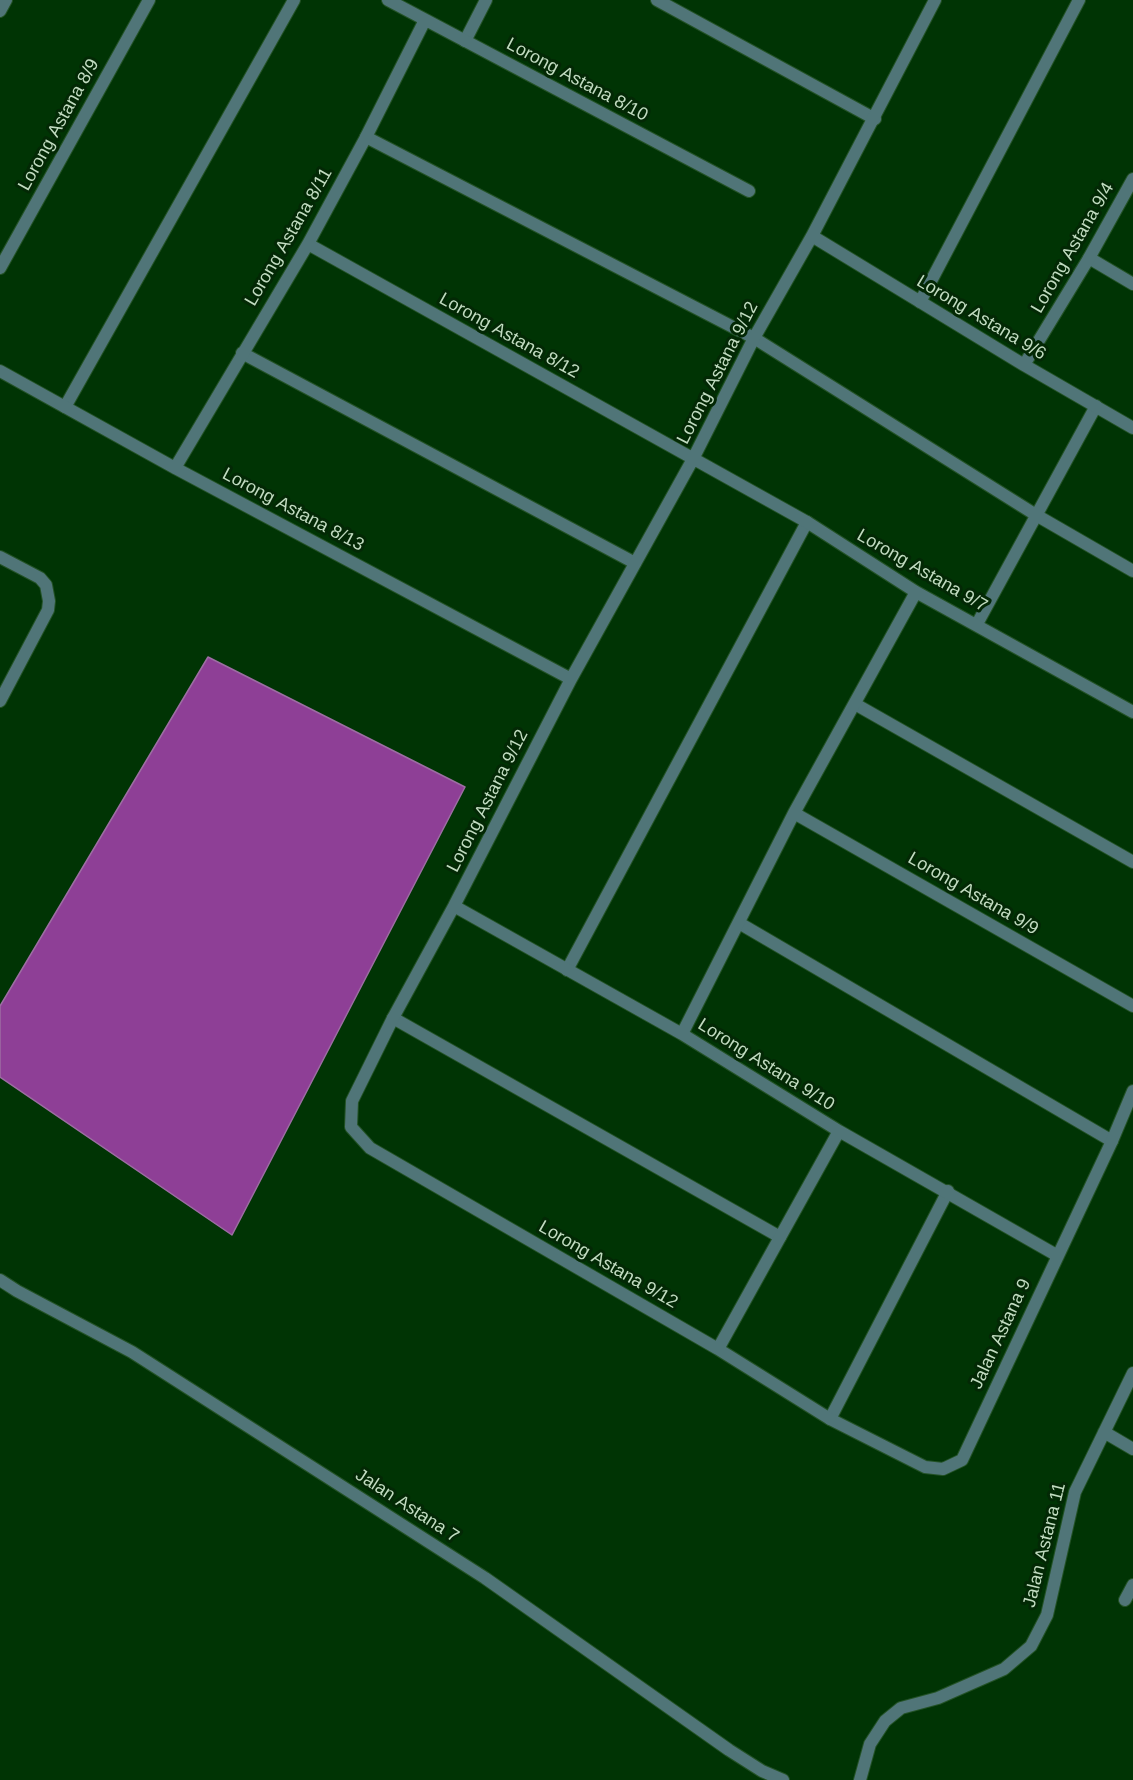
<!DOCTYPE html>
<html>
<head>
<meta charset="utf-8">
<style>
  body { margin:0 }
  canvas { display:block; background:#003404 }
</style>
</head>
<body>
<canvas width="1133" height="1780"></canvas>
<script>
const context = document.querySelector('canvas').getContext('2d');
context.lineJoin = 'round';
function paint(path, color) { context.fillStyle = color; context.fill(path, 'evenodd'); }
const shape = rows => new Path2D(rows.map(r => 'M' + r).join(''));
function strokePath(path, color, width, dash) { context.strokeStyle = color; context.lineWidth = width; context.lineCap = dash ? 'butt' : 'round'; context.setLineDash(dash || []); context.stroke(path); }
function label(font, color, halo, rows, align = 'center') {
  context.font = font + ' Arial,sans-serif'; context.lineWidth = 6; context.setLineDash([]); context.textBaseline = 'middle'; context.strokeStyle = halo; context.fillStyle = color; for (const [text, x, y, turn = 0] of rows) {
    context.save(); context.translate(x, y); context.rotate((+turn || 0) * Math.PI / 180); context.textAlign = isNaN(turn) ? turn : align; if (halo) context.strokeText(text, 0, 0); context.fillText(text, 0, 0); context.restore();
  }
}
const water = shape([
  [208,657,465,787,232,1235,0,1077,0,1006,208,657]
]);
paint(water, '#8e3f96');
strokePath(water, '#9d6ea3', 1.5);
const service = shape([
  [657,0,875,119],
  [0,11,6,0],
  [465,41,486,0],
  [366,137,754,338,1036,515,1133,571],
  [1089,258,1133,284],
  [920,302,1079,0],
  [242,353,635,563],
  [65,407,294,0],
  [0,557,40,578,46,585,49,601,48,610,0,701],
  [977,624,1096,406],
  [855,704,1133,862],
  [739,923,1112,1141],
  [567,970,807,522],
  [393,1018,780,1237],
  [830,1419,948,1191]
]);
const minor = shape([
  [388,0,749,191],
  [935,0,812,236,754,338,693,459,571,679,454,906,393,1018,352,1101,351,1127,370,1148,718,1349,830,1419,925,1467,943,1469,962,1460,1112,1141,1133,1091],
  [812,236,1024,365,1133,428],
  [308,244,807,522,916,592,1133,712],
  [0,268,149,0],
  [1024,365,1089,258,1133,179],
  [0,371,175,468,571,679],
  [175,468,308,244,366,137,425,20],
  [794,813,1133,1006],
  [454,906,682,1034,839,1131,1058,1256],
  [682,1034,794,813,916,592],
  [0,1280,17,1291,132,1352,485,1578,729,1750,762,1771,783,1780],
  [718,1349,839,1131],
  [1104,1432,1133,1449],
  [1125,1600,1133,1585],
  [860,1780,870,1744,885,1721,901,1708,938,1698,1004,1669,1031,1646,1047,1615,1075,1492,1133,1373]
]);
strokePath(service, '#235226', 14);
strokePath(minor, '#235226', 14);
strokePath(service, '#507578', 12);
strokePath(minor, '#507578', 12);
label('18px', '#c1dbc0', '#032805', [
  ["Lorong Astana 8/10",577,80,28],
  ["Lorong Astana 8/9",59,125,-61],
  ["Lorong Astana 8/11",289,237,-60],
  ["Lorong Astana 9/4",1073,248,-60],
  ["Lorong Astana 9/6",981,318,31],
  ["Lorong Astana 8/12",509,336,29],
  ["Lorong Astana 9/12",718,373,-63],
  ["Lorong Astana 8/13",293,510,28],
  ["Lorong Astana 9/7",922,571,30],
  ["Lorong Astana 9/12",488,801,-63],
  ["Lorong Astana 9/9",973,894,30],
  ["Lorong Astana 9/10",766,1065,32],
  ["Lorong Astana 9/12",608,1265,30],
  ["Jalan Astana 9",1001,1334,-65],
  ["Jalan Astana 7",407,1506,33],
  ["Jalan Astana 11",1045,1545,-76]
]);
</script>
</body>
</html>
